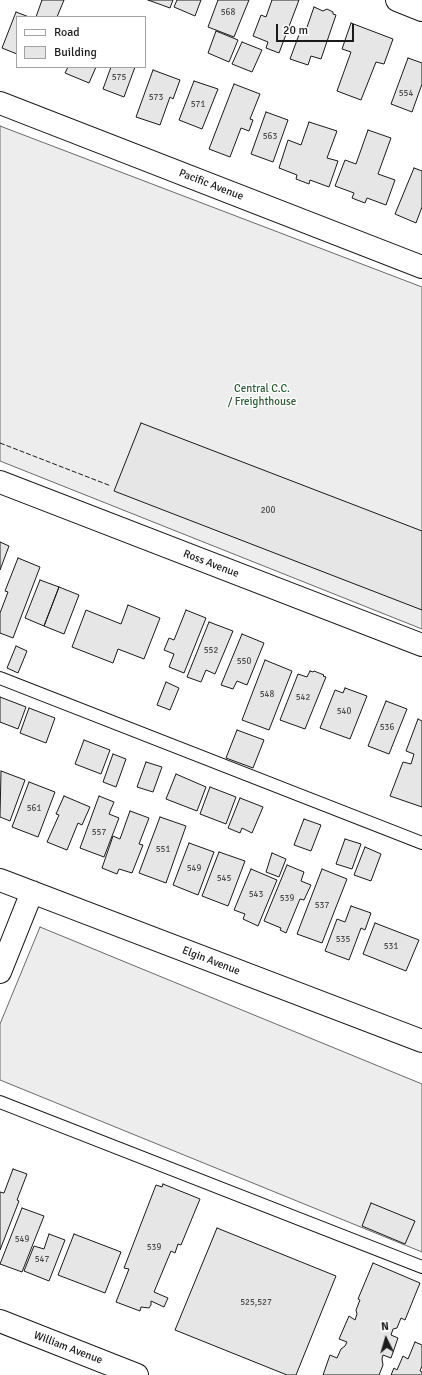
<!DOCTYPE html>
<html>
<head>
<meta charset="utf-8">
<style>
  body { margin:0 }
  #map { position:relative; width:422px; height:1375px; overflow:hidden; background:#fff; font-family:Signika,sans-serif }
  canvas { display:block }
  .legend { position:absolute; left:16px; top:16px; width:130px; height:52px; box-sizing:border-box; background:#fff; border:1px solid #a3a3a3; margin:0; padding:5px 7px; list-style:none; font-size:12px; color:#1a1a1a }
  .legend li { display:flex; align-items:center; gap:8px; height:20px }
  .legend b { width:20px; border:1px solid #a3a3a3 }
  .north { position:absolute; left:366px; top:1319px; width:40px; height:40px; -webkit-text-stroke:3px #fff; paint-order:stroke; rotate:355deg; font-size:11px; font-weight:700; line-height:16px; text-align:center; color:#1a1a1a }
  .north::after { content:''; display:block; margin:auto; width:14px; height:18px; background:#1a1a1a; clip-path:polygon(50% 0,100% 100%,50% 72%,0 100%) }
  .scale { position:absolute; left:276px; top:24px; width:78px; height:18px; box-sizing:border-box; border:2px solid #1a1a1a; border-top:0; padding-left:5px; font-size:12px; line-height:14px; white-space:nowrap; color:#1a1a1a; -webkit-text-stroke:3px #fff; paint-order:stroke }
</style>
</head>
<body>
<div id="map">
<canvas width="422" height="1375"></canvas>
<ul class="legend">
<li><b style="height:5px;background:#fff"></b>Road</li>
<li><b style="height:11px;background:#e6e6e6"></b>Building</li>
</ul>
<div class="north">N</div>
<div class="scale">20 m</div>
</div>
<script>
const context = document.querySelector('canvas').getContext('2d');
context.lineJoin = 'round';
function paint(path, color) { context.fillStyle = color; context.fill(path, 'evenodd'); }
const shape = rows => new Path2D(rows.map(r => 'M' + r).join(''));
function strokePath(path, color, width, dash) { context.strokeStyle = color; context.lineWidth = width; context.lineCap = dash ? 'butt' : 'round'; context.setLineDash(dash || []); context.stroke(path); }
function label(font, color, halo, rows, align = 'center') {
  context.font = font + ' Signika,sans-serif'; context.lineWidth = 3; context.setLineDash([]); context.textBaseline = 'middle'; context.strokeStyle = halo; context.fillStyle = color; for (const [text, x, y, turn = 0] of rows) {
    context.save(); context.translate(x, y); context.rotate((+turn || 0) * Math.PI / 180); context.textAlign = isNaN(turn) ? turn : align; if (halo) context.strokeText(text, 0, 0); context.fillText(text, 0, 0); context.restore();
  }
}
const built = shape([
  [0,126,422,287,422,629,0,461,0,126],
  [40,927,422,1084,422,1252,0,1080,0,1024,40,927]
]);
paint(built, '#ededed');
strokePath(built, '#6a6a6a', 1);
const building = shape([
  [42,0,64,0,57,17,36,17,42,0],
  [148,0,173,0,170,8,148,0],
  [177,0,201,0,195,16,174,7,177,0],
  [218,0,249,0,234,37,208,27,218,0],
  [272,0,299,0,279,53,266,48,268,42,253,36,261,15,266,17,272,0],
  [314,7,323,11,327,9,333,12,333,14,336,15,321,59,311,56,308,65,290,59,300,32,305,33,314,7],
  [16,12,29,17,17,17,17,54,2,48,16,12],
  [351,23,393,39,384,64,376,62,361,100,337,91,351,52,342,49,351,23],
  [216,31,238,40,229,62,208,53,216,31],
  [242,42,262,50,252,72,232,64,242,42],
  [408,58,422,63,422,84,412,112,391,104,408,58],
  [68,67,96,67,89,83,65,73,68,67],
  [111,67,135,67,124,97,103,89,111,67],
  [153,70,180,80,173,99,170,97,160,125,136,117,153,70],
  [194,81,218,89,202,129,179,120,194,81],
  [234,84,260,94,250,119,253,120,249,131,241,128,230,157,209,149,234,84],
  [266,112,288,120,273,162,251,154,266,112],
  [309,122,337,131,327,158,338,161,329,187,310,180,309,184,296,179,297,175,279,168,288,140,301,145,309,122],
  [368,130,391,138,378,174,395,180,386,205,367,198,365,203,357,200,352,198,354,193,335,186,345,160,356,164,368,130],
  [414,168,422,171,422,207,416,223,395,214,414,168],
  [141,423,422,531,422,610,114,491,141,423],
  [0,542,9,546,0,570,0,542],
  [18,558,40,567,13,638,0,633,0,613,8,592,5,591,18,558],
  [40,580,59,587,44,626,25,618,40,580],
  [59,587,79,595,64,634,44,626,59,587],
  [128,605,160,618,144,659,118,649,113,663,72,647,86,610,121,624,128,605],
  [186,610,206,618,184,673,169,667,174,654,164,650,169,638,174,640,186,610],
  [209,622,233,631,215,674,206,670,201,682,187,677,209,622],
  [242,634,264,643,247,685,237,681,233,689,221,685,242,634],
  [16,646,27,651,18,673,7,668,16,646],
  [265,660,292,671,269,730,242,720,265,660],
  [310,671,313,672,314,671,324,675,323,676,326,677,305,729,280,720,298,674,307,677,310,671],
  [166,682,179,688,170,710,157,705,166,682],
  [345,688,367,696,350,739,320,728,335,690,343,693,345,688],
  [0,697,26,707,18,729,0,722,0,697],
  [386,701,407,709,389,754,368,746,386,701],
  [29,708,55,718,46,743,20,733,29,708],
  [418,719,422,721,422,807,390,796,403,762,411,764,414,754,406,751,418,719],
  [237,730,264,740,253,768,226,758,237,730],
  [84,740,110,750,101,774,75,764,84,740],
  [113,754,126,759,116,787,103,782,113,754],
  [146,762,162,767,153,792,137,787,146,762],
  [1,771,25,780,10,821,0,817,1,771],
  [176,774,206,787,197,811,166,799,176,774],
  [29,782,55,792,38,837,12,827,29,782],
  [210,787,236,797,226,824,200,814,210,787],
  [64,796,90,807,82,825,78,823,67,850,47,842,59,815,56,814,64,796],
  [99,796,114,802,109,814,119,818,104,857,80,848,99,796],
  [240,798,263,807,252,833,242,828,240,833,228,828,240,798],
  [130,811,149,818,139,844,143,845,132,873,119,869,117,874,102,868,113,836,120,839,130,811],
  [160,817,186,826,166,883,139,873,160,817],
  [304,819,321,825,311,851,294,845,304,819],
  [345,839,361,844,352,869,336,864,345,839],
  [189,843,214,852,198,895,173,885,189,843],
  [365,847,381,854,371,881,354,875,365,847],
  [219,852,245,861,228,906,202,896,219,852],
  [272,853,286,859,279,877,266,872,272,853],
  [287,865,304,872,301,881,311,885,304,900,300,899,286,933,280,930,281,928,264,921,287,865],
  [251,869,277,880,258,926,243,919,245,914,234,910,251,869],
  [322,869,347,879,322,943,297,934,322,869],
  [351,906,371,913,365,930,361,928,349,960,325,951,337,919,345,922,351,906],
  [375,923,419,940,406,971,363,954,375,923],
  [13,1169,27,1174,17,1200,19,1201,0,1250,0,1192,4,1193,13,1169],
  [163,1184,200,1199,181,1245,178,1244,175,1253,171,1251,154,1292,168,1298,164,1307,151,1301,151,1305,149,1308,141,1307,140,1311,116,1302,129,1269,124,1268,156,1185,162,1187,163,1184],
  [371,1203,415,1221,405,1244,362,1226,371,1203],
  [22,1208,44,1216,22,1272,0,1264,22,1208],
  [217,1228,336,1276,296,1375,287,1375,175,1330,217,1228],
  [49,1234,65,1240,49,1281,24,1271,34,1246,44,1249,49,1234],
  [74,1234,121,1252,105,1293,58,1275,74,1234],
  [373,1263,420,1283,405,1320,401,1318,397,1328,393,1329,391,1335,398,1338,391,1358,383,1355,382,1359,383,1365,379,1375,323,1375,330,1355,337,1358,341,1349,345,1346,347,1342,339,1339,349,1316,355,1320,357,1314,356,1310,360,1300,358,1299,373,1263],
  [415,1342,422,1345,422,1366,420,1371,422,1372,422,1375,391,1375,394,1368,397,1370,403,1356,408,1359,415,1342]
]);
paint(building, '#e6e6e6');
strokePath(building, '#1a1a1a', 1);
const lane = shape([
  [0,678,422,843],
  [0,1102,422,1267]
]);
const street = shape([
  [397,0,422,10],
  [0,103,422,267],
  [0,482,422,645],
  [0,880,422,1041],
  [0,972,32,892]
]);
const secondary = shape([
  [0,1321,137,1375]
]);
strokePath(lane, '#1a1a1a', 14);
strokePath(street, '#1a1a1a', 24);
strokePath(secondary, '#1a1a1a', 24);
strokePath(lane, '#fff', 12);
strokePath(street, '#fff', 22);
strokePath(secondary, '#fff', 22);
strokePath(shape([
  [0,443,111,486]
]), '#1a1a1a', 1, [5, 2]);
label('9px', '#4d4d4d', null, [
  ["568",228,13],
  ["575",119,78],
  ["554",406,94],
  ["573",156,98],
  ["571",198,105],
  ["563",270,137],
  ["200",268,511],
  ["552",211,651],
  ["550",244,662],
  ["548",267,695],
  ["542",303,698],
  ["540",344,712],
  ["536",387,728],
  ["561",34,809],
  ["557",99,833],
  ["551",163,850],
  ["549",194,869],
  ["545",224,879],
  ["543",256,895],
  ["539",287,899],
  ["537",322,906],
  ["535",343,940],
  ["531",391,947],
  ["549",22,1240],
  ["539",154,1248],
  ["547",42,1260],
  ["525,527",256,1303]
]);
label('11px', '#1a1a1a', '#fff', [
  ["Pacific Avenue",211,185,21],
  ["Ross Avenue",211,564,21],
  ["Elgin Avenue",211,961,21],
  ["William Avenue",68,1348,21]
]);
label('11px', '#2b5a34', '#fff', [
  ["Central C.C.",262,389],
  ["/ Freighthouse",262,402]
]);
</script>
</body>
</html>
